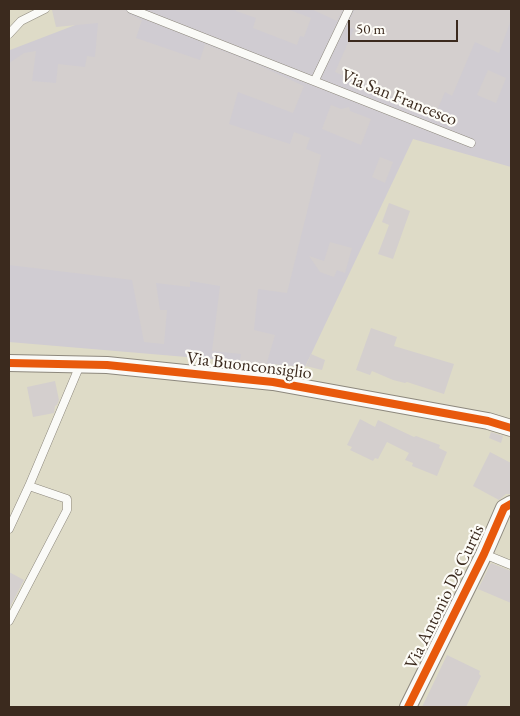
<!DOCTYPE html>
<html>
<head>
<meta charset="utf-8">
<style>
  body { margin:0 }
  #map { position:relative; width:520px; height:716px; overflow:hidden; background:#dedbc7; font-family:"EB Garamond",serif }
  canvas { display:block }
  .frame { position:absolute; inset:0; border:10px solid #3b2a1e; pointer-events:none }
  .scale { position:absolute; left:348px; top:20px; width:110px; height:22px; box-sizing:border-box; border:2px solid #3b2a1e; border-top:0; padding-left:6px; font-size:15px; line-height:18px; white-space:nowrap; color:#3b2a1e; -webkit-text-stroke:4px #fdfcf7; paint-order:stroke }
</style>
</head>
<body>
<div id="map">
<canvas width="520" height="716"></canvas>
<div class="frame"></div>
<div class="scale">50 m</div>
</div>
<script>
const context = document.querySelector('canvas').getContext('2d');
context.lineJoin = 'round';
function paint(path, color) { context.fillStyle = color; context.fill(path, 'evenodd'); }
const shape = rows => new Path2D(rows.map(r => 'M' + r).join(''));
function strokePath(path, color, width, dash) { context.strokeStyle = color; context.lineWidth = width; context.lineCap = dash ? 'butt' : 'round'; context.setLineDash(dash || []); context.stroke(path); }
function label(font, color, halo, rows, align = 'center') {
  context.font = font + ' "EB Garamond",serif'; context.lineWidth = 4.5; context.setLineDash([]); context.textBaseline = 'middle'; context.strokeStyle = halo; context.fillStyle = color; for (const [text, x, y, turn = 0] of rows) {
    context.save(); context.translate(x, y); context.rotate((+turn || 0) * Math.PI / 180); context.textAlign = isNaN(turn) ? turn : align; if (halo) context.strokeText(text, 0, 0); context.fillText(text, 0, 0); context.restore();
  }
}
paint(shape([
  [117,9,511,9,511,167,413,139,305,367,9,342,9,54,10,50]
]), '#d0ccd2');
paint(shape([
  [63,9,125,9,129,14,142,20,136,38,200,60,205,44,256,64,304,86,293,113,238,92,229,124,290,144,294,132,310,138,306,149,321,155,287,293,258,289,254,330,275,335,265,369,239,366,241,354,212,351,220,286,190,281,190,287,156,283,160,310,167,310,164,344,144,342,132,280,9,265,9,63,24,53,36,51,32,81,56,83,58,64,85,67,87,56,95,57,98,23,56,27,52,10],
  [236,9,287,9,311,18,304,37,300,36,297,45,253,28,256,18,236,11],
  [311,9,343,9,337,21],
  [355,9,511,9,511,20,499,53,475,42,452,96,445,92,435,115,335,72,354,29,347,26],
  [488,70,506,78,496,103,477,95],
  [331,105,341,109,349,107,350,111,371,119,361,145,322,129],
  [380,157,393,162,385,183,372,177],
  [389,203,410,211,393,259,378,254,389,225,382,222],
  [330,242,352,248,345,273,337,270,334,277,320,272,309,256,324,261],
  [371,328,397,337,394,346,454,364,444,394,407,382,405,383,393,380,372,371,370,375,356,370],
  [311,354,325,360,322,370,306,366],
  [55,381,59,400,57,405,55,406,54,413,33,417,27,387],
  [360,419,375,427,378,420,414,437,416,436,440,445,439,448,447,452,437,476,412,466,413,463,405,460,409,453,387,442,378,459,375,458,373,461,350,450,352,447,347,445],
  [491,432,503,436,501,443,489,438],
  [490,452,511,463,511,494,506,494,499,500,473,486],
  [491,563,511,571,511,603,478,589],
  [9,572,24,580,9,609],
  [447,655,480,671,479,674,481,676,466,707,422,707]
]), '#d4cfce');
const lane = shape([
  [131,9,471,143],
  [9,34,21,21,45,9],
  [315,80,349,9],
  [9,529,29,486,80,365],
  [484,554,511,565],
  [9,621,67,510,67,499,29,486]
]);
const street = shape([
  [9,363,107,365,273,382,488,421,511,428],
  [408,707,484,554,504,508,511,504]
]);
strokePath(lane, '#8d887d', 9);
strokePath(street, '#8d887d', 18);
strokePath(lane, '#fafaf7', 8);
strokePath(street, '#fafaf7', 16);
strokePath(shape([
  [9,363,107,365,273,382,488,421,511,428],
  [408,707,484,554,504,508,511,504]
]), '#e8590c', 8);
label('18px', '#3b2a1e', '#fdfcf7', [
  ["Via San Francesco",399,98,22],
  ["Via Buonconsiglio",249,366,7],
  ["Via Antonio De Curtis",445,597,-64]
]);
</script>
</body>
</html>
